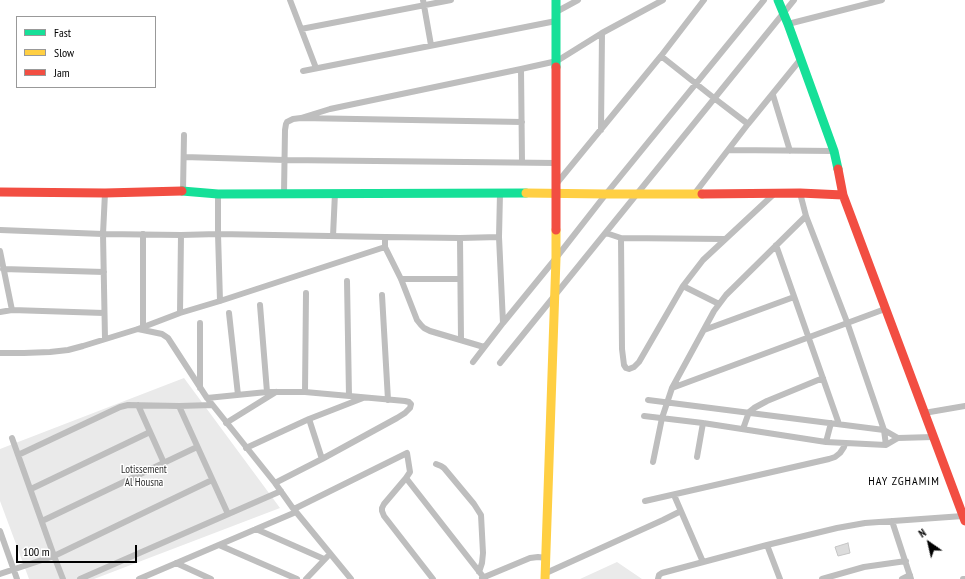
<!DOCTYPE html>
<html>
<head>
<meta charset="utf-8">
<style>
  body { margin:0 }
  #map { position:relative; width:965px; height:579px; overflow:hidden; background:#fff; font-family:"PT Sans Narrow",sans-serif }
  canvas { display:block }
  .legend { position:absolute; left:16px; top:16px; width:140px; height:72px; box-sizing:border-box; background:#fff; border:1px solid #999; margin:0; padding:5px 7px; list-style:none; font-size:12px; color:#000 }
  .legend li { display:flex; align-items:center; gap:8px; height:20px }
  .legend b { width:20px; border:1px solid #999 }
  .north { position:absolute; left:909px; top:523px; width:40px; height:40px; -webkit-text-stroke:3px #fff; paint-order:stroke; rotate:326deg; font-size:11px; font-weight:700; line-height:16px; text-align:center; color:#000 }
  .north::after { content:''; display:block; margin:auto; width:14px; height:18px; background:#000; clip-path:polygon(50% 0,100% 100%,50% 72%,0 100%) }
  .scale { position:absolute; left:16px; top:545px; width:121px; height:18px; box-sizing:border-box; border:2px solid #000; border-top:0; padding-left:5px; font-size:12px; line-height:14px; white-space:nowrap; color:#000; -webkit-text-stroke:3px #fff; paint-order:stroke }
</style>
</head>
<body>
<div id="map">
<canvas width="965" height="579"></canvas>
<ul class="legend">
<li><b style="height:5px;background:#16e098"></b>Fast</li>
<li><b style="height:5px;background:#ffcf43"></b>Slow</li>
<li><b style="height:5px;background:#f24e42"></b>Jam</li>
</ul>
<div class="north">N</div>
<div class="scale">100 m</div>
</div>
<script>
const context = document.querySelector('canvas').getContext('2d');
context.lineJoin = 'round';
function paint(path, color) { context.fillStyle = color; context.fill(path, 'evenodd'); }
const shape = rows => new Path2D(rows.map(r => 'M' + r).join(''));
function strokePath(path, color, width, dash) { context.strokeStyle = color; context.lineWidth = width; context.lineCap = dash ? 'butt' : 'round'; context.setLineDash(dash || []); context.stroke(path); }
function label(font, color, halo, rows, align = 'center') {
  context.font = font + ' "PT Sans Narrow",sans-serif'; context.lineWidth = 3; context.setLineDash([]); context.textBaseline = 'middle'; context.strokeStyle = halo; context.fillStyle = color; for (const [text, x, y, turn = 0] of rows) {
    context.save(); context.translate(x, y); context.rotate((+turn || 0) * Math.PI / 180); context.textAlign = isNaN(turn) ? turn : align; if (halo) context.strokeText(text, 0, 0); context.fillText(text, 0, 0); context.restore();
  }
}
paint(shape([
  [184,378,280,508,94,579,29,579,0,501,0,449],
  [617,562,642,579,580,579]
]), '#eaeaea');
const building = shape([
  [848,543,850,553,838,556,835,547,848,543]
]);
paint(building, '#dcdcdc');
strokePath(building, '#c5c5c5', 1);
strokePath(shape([
  [290,0,316,68],
  [423,0,431,45],
  [556,12,578,0],
  [788,24,882,0],
  [301,29,451,0],
  [661,56,714,98,748,124],
  [521,69,522,162],
  [303,71,556,21],
  [773,95,790,151],
  [301,118,330,109,521,69,557,61,602,33,663,0],
  [601,130,602,33],
  [729,150,834,151],
  [184,157,285,160,556,163],
  [557,183,661,56,704,0],
  [183,191,184,135],
  [105,193,103,234,105,339],
  [284,193,285,130,286,124,287,122,293,119,301,118,522,122],
  [500,193,499,237,503,323],
  [695,193,748,124,800,60],
  [800,193,806,216,847,322,884,430,886,445],
  [218,194,218,234,220,301],
  [0,230,103,234,181,235,218,234,385,237,460,238,499,237],
  [606,233,621,238,725,239],
  [333,236,335,193],
  [460,238,461,340],
  [621,238,622,349,624,365,626,368,629,369,634,367,639,362,683,286,703,260,775,193],
  [776,245,839,424],
  [385,247,401,279,417,320,421,325,424,328,430,331,484,347],
  [0,251,12,310],
  [3,269,104,272],
  [401,279,460,279],
  [347,281,349,396],
  [683,286,719,304],
  [382,295,388,400],
  [260,305,267,392],
  [0,312,12,310,104,313],
  [180,313,181,235],
  [229,313,238,395],
  [143,327,143,234],
  [138,329,162,334,168,338,207,398,275,483,292,507,351,579],
  [704,330,794,297],
  [0,353,24,353,50,352,68,350,83,346,138,329,180,313,220,301,385,247,385,237],
  [473,362,503,323,556,258,606,194,764,0],
  [500,363,794,0],
  [200,388,200,323],
  [672,388,885,309],
  [305,392,306,293],
  [207,398,267,392,305,392,405,401,409,402,411,404,410,408,405,413,397,418,322,459,275,483],
  [648,400,884,430,898,438],
  [138,405,164,463],
  [179,406,228,514],
  [924,413,965,406],
  [644,416,703,423,826,442,886,445,898,438,933,437],
  [309,419,322,459],
  [226,423,276,392],
  [743,429,749,412,754,408,767,401,823,378],
  [12,438,54,556,63,579],
  [826,442,831,423],
  [246,448,309,419,363,398],
  [18,455,120,407,128,405,179,406,212,405],
  [697,457,703,423],
  [653,462,662,418,672,388,714,311,726,295,806,216],
  [436,464,441,466,444,468,474,504,481,515,483,553,482,563,479,572],
  [406,478,485,579],
  [31,489,150,432],
  [674,495,703,562],
  [645,501,829,459,835,457,840,453,844,447,845,443],
  [294,509,407,453,410,472,406,478,384,504,382,508,382,511,384,516,433,579],
  [42,521,197,447],
  [892,521,911,579],
  [256,529,324,559],
  [0,531,17,579],
  [219,545,297,579],
  [767,545,780,579],
  [176,563,211,579],
  [546,573,663,520,681,511],
  [0,574,54,556,212,480],
  [482,578,530,558,538,557,546,558],
  [80,579,281,491],
  [139,579,296,512],
  [306,579,327,557],
  [658,579,659,575,662,573,767,545,837,528,865,523,963,516],
  [822,579,864,567,906,561],
  [902,579,910,575],
  [963,579,965,579]
]), '#bebebe', 6);
strokePath(shape([
  [556,0,556,67],
  [778,0,788,24,834,151,838,169],
  [182,191,218,194,526,193]
]), '#16e098', 9);
strokePath(shape([
  [526,193,606,194,702,194],
  [545,579,556,258,556,230]
]), '#ffcf43', 9);
strokePath(shape([
  [556,67,556,230],
  [838,169,843,195,965,521],
  [0,192,105,193,182,191],
  [702,194,800,193,843,195]
]), '#f24e42', 9);
label('11px', '#2f2f2f', '#fff', [
  ["Lotissement",144,470],
  ["Al Housna",144,483]
]);
context.letterSpacing = '1px';
label('12px', '#000', '#fff', [
  ["HAY ZGHAMIM",904,482]
]);
context.letterSpacing = '0px';
</script>
</body>
</html>
